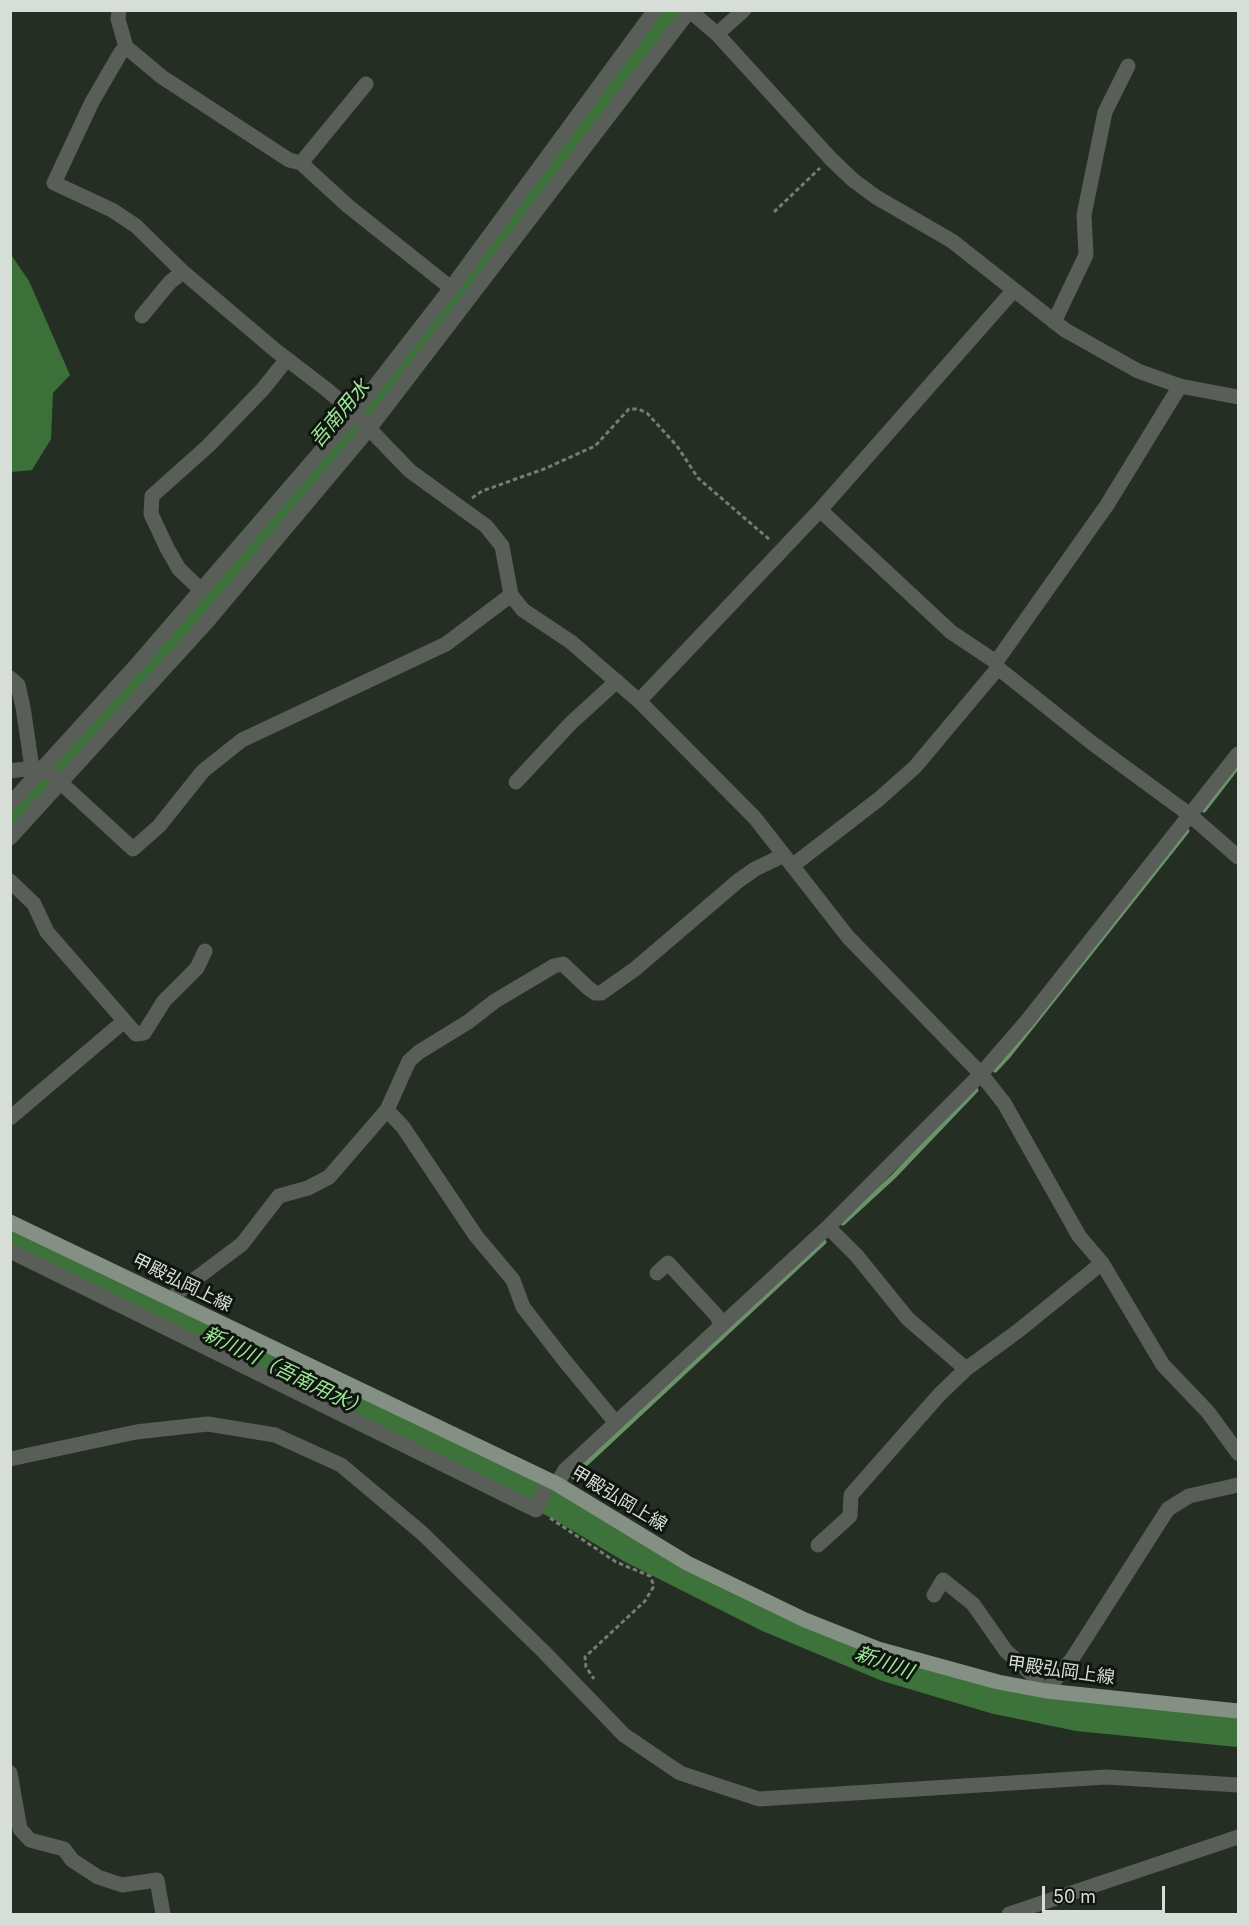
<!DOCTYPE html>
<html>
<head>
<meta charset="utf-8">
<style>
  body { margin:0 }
  #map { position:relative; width:1249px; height:1925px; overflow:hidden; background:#242e23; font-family:Inter,sans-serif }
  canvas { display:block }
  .frame { position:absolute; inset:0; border:12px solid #d7ded7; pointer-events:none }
  .scale { position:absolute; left:1042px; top:1886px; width:123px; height:27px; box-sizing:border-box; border:3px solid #d7ded7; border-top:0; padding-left:8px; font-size:18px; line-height:21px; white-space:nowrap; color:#d7ded7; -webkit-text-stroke:4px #101510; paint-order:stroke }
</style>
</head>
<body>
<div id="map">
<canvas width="1249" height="1925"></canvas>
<div class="frame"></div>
<div class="scale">50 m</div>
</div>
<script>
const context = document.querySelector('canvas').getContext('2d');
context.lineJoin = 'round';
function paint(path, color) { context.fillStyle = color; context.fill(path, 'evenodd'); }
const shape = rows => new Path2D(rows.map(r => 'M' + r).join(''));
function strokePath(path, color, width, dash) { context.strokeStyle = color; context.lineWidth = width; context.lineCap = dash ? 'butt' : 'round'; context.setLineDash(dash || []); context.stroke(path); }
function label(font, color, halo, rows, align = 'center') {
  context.font = font + ' Inter,"Noto Sans JP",sans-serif'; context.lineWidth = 6; context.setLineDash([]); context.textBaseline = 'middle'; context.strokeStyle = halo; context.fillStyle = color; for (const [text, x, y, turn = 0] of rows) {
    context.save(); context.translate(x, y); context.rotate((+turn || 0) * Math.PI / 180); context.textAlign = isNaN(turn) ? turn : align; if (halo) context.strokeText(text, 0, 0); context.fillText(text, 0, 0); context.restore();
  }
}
paint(shape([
  [10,253,29,281,70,375,53,393,51,439,32,470,11,472]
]), '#3b7039');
strokePath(shape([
  [1204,810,1238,766],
  [995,1070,1009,1055,1187,831],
  [843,1223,893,1177,976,1090],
  [574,1477,577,1472,824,1242],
  [559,1505,560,1503]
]), '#6b926a', 5);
strokePath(shape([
  [10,821,294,505,404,371,672,10]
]), '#3d723b', 18);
strokePath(shape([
  [10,1239,367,1415,559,1505,629,1547,770,1618,885,1666,996,1699,1078,1716,1238,1732]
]), '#3d723b', 30);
strokePath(shape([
  [774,212,820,168],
  [472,498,482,491,544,469,595,446,629,409,638,409,647,413,677,446,698,478,770,540],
  [550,1518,616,1562,650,1576,654,1586,645,1601,585,1657,586,1667,594,1679]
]), '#747d73', 3, [4.5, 3]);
strokePath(shape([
  [119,10,118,19,126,47,162,77,289,160,301,163,348,206,451,288],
  [689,10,717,34,831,159,853,180,876,197,952,241,1065,330,1138,371,1180,386,1238,397],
  [717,34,744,10],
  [126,47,121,52,92,102,54,183,112,210,136,226,183,272,275,350,326,389,354,413,410,471,486,526,502,546,511,595,523,610,571,642,639,701,755,818,848,937,981,1074,1004,1103,1079,1236,1102,1263,1163,1365,1208,1412,1238,1453],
  [301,163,366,84],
  [142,316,170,282,183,272],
  [1054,322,1086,255,1084,215,1105,112,1128,66],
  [820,510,951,632,996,662,998,668],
  [201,590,179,569,167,548,151,514,152,496,208,446,263,389,287,359],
  [996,662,1107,505,1180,386],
  [10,678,18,685,23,707,32,768,43,768,48,771,133,849,159,826,203,771,242,740,446,644,511,595],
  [639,701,820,510,1013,291],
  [10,771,32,768],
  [516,782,571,723,617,681],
  [10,804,139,662,354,413,451,288,655,10],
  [10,838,207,622,369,429,690,10],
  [792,866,879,799,915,767,998,668,1092,743,1190,815,1238,857],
  [10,881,34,904,47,932,136,1034,144,1033,164,1001,197,968,205,951],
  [387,1110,409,1061,419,1052,468,1022,495,1001,554,966,563,964,587,987,595,993,601,993,635,969,738,881,755,869,784,855],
  [10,1118,123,1022],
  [828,1227,857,1256,908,1319,966,1369],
  [10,1251,536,1510],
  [657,1273,668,1263,717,1316,721,1326],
  [173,1300,178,1292,242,1244,279,1196,308,1188,329,1177,387,1110,403,1127,476,1236,513,1280,523,1307,564,1360,616,1423],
  [10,1459,136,1432,208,1424,275,1435,341,1465,422,1533,544,1652,624,1735,680,1773,759,1799,1106,1777,1238,1785],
  [557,1484,565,1470,828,1227,981,1074,1027,1021,1238,754],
  [539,1504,548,1481],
  [818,1545,850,1516,851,1495,939,1395,966,1369,1018,1331,1102,1263],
  [934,1595,943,1580,973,1604,1006,1651,1036,1678,1039,1690],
  [1046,1691,1072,1659,1168,1509,1189,1496,1238,1485],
  [10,1773,20,1829,30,1840,64,1849,72,1860,98,1877,122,1885,157,1880,163,1914],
  [1009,1914,1238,1837]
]), '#595e58', 15);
strokePath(shape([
  [10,1222,557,1484,687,1563,805,1620,878,1649,998,1682,1046,1691,1238,1711]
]), '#859085', 15);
label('18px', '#d7ded7', '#101510', [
  ["甲殿弘岡上線",182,1283,26],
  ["甲殿弘岡上線",619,1499,31],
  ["甲殿弘岡上線",1061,1671,8]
]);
label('italic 20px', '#9ce898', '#101510', [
  ["吾南用水",340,414,-50],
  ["新川川（吾南用水）",285,1372,26],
  ["新川川",884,1663,20]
]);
</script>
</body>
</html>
